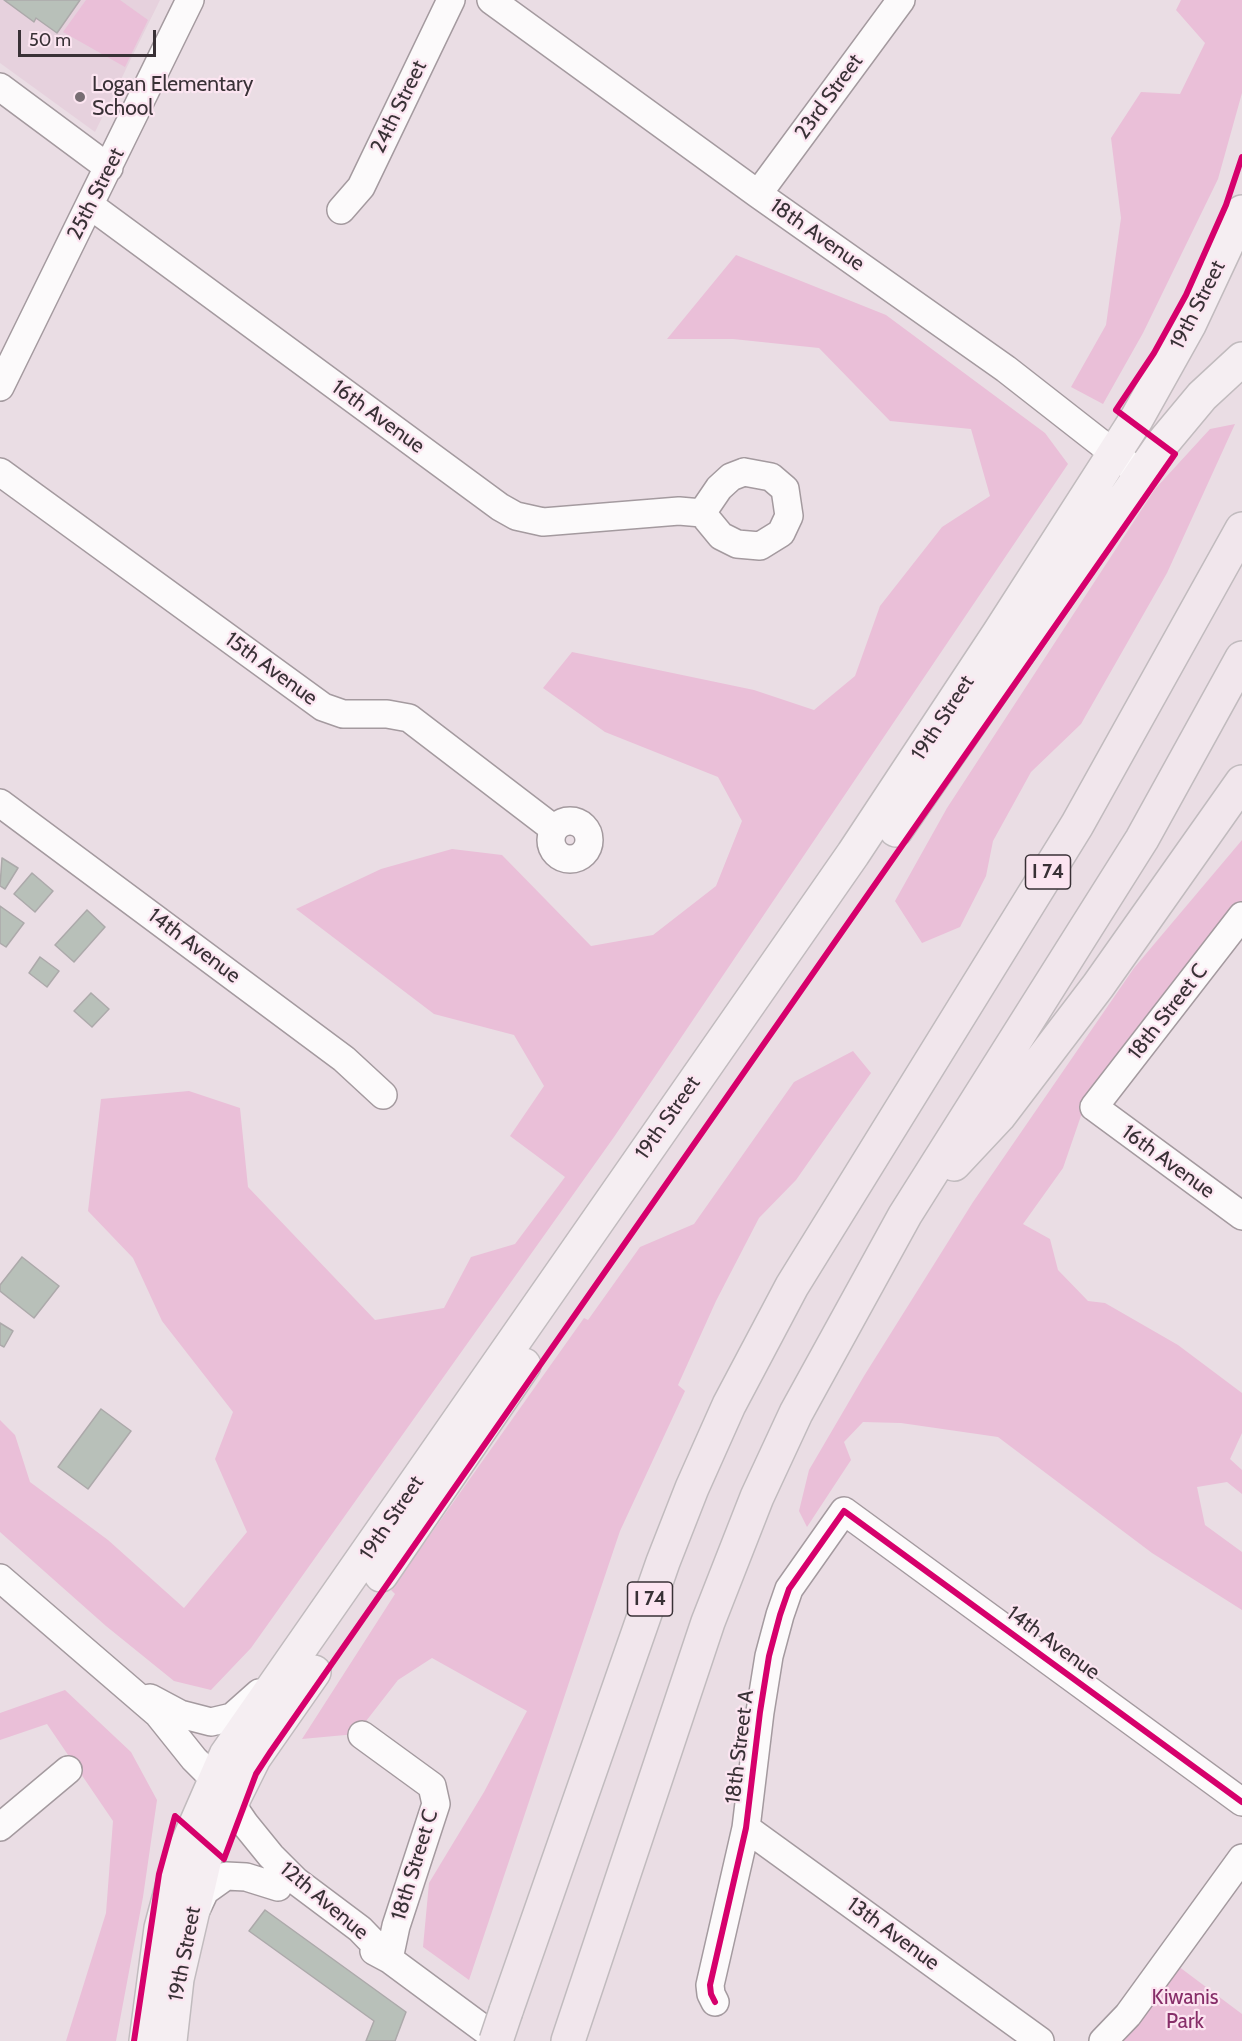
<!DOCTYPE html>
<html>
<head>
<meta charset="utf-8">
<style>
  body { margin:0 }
  #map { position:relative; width:1242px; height:2041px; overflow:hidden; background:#eadde4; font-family:Cabin,sans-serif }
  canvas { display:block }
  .scale { position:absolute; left:18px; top:30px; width:138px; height:27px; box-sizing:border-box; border:3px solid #393136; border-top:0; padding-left:8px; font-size:18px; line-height:21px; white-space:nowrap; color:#393136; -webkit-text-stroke:4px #fce5f1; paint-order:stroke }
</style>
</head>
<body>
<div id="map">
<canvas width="1242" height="2041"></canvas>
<div class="scale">50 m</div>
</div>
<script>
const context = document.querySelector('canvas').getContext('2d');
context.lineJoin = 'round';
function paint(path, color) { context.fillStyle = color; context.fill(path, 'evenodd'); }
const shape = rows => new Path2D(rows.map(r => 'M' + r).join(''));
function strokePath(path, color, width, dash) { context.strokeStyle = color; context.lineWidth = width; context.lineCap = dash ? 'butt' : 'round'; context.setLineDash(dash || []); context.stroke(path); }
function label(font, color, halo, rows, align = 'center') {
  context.font = font + ' Cabin,sans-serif'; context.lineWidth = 4.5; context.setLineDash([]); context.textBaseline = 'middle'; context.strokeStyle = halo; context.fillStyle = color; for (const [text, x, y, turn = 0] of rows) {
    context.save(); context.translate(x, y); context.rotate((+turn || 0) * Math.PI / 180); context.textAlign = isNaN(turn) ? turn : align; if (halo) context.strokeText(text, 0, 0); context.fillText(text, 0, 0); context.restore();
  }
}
paint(shape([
  [0,0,160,0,95,132,0,63]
]), '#e6d1dd');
paint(shape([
  [86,0,120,0,148,20,125,67,63,32],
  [1181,0,1242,0,1242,93,1218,179,1143,333,1103,404,1071,387,1106,325,1121,218,1111,138,1141,92,1180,94,1205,43,1176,10],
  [736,255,886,315,1045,433,1068,464,614,1137,251,1648,211,1690,174,1681,106,1626,0,1532,0,1420,15,1435,30,1482,108,1540,184,1608,247,1532,215,1459,233,1412,162,1321,133,1258,88,1211,101,1099,189,1091,240,1108,248,1187,375,1320,444,1308,471,1257,515,1244,565,1177,510,1136,544,1086,514,1035,434,1014,296,909,381,869,452,849,502,855,591,946,653,935,716,886,742,821,718,777,605,732,543,688,572,652,754,690,814,710,855,676,880,606,942,527,990,496,971,429,890,421,819,348,733,339,667,339],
  [1235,424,1167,573,1081,724,1031,772,993,841,986,876,960,927,922,943,895,901,947,808,1155,489,1210,429],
  [1242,840,1242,902,1083,1110,1063,1168,1023,1224,1050,1239,1058,1270,1088,1301,1105,1303,1178,1345,1242,1393,1242,1433,1230,1459,1242,1470,1242,1494,1227,1482,1197,1487,1205,1525,1242,1552,1242,1610,1152,1553,998,1437,901,1423,863,1422,844,1442,851,1460,807,1527,799,1511,809,1470,864,1376,973,1202,1134,968],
  [853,1051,871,1073,796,1180,759,1218,716,1301,678,1385,685,1391,620,1531,469,1980,423,1947,429,1883,484,1792,527,1711,432,1658,398,1680,356,1734,302,1739,395,1594,391,1590,584,1318,588,1320,640,1247,694,1224,794,1082],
  [65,1690,131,1752,157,1800,143,1897,116,2041,66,2041,106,1913,113,1821,47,1724,0,1740,0,1713],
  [1178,1966,1242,2014,1242,2041,1122,2041]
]), '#eabfd8');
const building = shape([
  [4,0,80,0,57,33,36,18,34,22,4,0],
  [2,858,18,868,5,889,0,886,2,858],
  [32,873,53,891,35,912,14,894,32,873],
  [0,906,24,923,6,947,0,943,0,906],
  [87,910,105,927,74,962,55,945,87,910],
  [40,957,59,971,47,987,29,973,40,957],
  [91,993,109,1009,92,1027,74,1011,91,993],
  [22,1257,59,1286,34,1318,0,1291,0,1285,22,1257],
  [0,1323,13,1331,4,1347,0,1345,0,1323],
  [101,1409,131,1431,88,1489,58,1467,101,1409],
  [265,1910,406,2012,395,2041,366,2041,374,2021,249,1931,265,1910]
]);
paint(building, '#b8c0b9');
strokePath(building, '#aca9aa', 1.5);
const minor = shape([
  [491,0,758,194,1006,369,1130,466],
  [0,87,109,168],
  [758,194,901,0],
  [91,206,500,507,516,516,543,522,679,511,702,513],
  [341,210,361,187,451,0],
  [0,387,190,0],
  [0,472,323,707,343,714,387,714,409,718,554,829],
  [744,472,771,477,785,489,789,516,781,533,760,546,737,544,721,536,702,513,719,488,731,477,744,472],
  [0,803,344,1059,383,1095],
  '551 840a19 19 0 1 1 38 0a19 19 0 1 1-38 0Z',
  [1242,916,1094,1107,1242,1216],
  [0,1578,158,1714,194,1759,215,1780,245,1824,271,1856,296,1881,360,1929,389,1959],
  [150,1698,180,1714,211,1722,232,1717,259,1693],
  [362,1735,432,1786,436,1804,396,1926,389,1959],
  [0,1827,68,1770],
  [746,1828,1040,2041],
  [196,1910,205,1891,226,1876,246,1877,278,1887],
  [374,1951,389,1959,500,2041],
  [715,2002,711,1994,710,1985,746,1828,760,1712,769,1656,780,1615,789,1589,844,1511,1242,1802],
  [1103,2041,1128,2015,1242,1858]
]);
const major = shape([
  [896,830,1162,444,1202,396,1242,359],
  [381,1575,524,1365],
  [146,2041,161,1928,178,1865,226,1755,853,854,999,633,1137,418,1189,325,1242,212],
  [170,2041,177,1979,206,1854,254,1758,314,1672]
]);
const highway = shape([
  [954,1164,999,1116,1098,986,1242,782],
  [506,2011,663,1562,692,1488,729,1405,792,1286,1077,825,1242,529],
  [568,2041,708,1622,757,1497,796,1413,905,1215,1142,839,1242,658]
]);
strokePath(minor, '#a49a9f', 30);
strokePath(major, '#c1bbbe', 36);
strokePath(highway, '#c1bbbe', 36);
strokePath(minor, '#fcfafb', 27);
strokePath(major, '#f5eef2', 33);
strokePath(highway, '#f1e6ec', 33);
const highwayBridge = shape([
  [496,2041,506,2011]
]);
strokePath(highwayBridge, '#c1bbbe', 36, []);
strokePath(highwayBridge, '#f1e6ec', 33);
strokePath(shape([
  [715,2002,711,1994,710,1985,746,1828,760,1712,769,1656,780,1615,789,1589,844,1511,1242,1802],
  [134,2041,159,1874,175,1816,224,1859,256,1774,271,1751,1175,454,1116,410,1154,353,1186,295,1226,205,1242,157]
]), '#d6006c', 6);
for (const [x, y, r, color] of [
  [80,97,6,"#776d73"]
]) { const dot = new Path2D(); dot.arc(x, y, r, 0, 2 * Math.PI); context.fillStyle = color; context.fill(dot); strokePath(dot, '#fce5f1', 2); }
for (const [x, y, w] of [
  [1048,872,45],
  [650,1599,45]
]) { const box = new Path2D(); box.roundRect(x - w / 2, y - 17, w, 34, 4.5); context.fillStyle = '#fce5f1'; context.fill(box); strokePath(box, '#393136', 1.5); }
label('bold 20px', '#393136', null, [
  ["I 74",1048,872],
  ["I 74",650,1599]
]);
label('21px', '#393136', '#fce5f1', [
  ["Logan Elementary",92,85],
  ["School",92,109]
], 'left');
label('21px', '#393136', '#fce5f1', [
  ["23rd Street",829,97,-54],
  ["24th Street",399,107,-64],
  ["25th Street",96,194,-63],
  ["18th Avenue",817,235,35],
  ["19th Street",1198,305,-63],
  ["16th Avenue",378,417,36],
  ["15th Avenue",271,669,36],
  ["19th Street",943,718,-57],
  ["14th Avenue",194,946,37],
  ["18th Street C",1168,1012,-52],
  ["19th Street",668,1118,-55],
  ["16th Avenue",1168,1162,36],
  ["19th Street",392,1518,-56],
  ["14th Avenue",1053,1643,36],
  ["18th Street A",740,1747,-83],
  ["18th Street C",415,1865,-73],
  ["12th Avenue",324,1901,40],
  ["13th Avenue",893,1934,36],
  ["19th Street",185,1954,-79]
]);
label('21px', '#872e69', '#fce5f1', [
  ["Kiwanis",1185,1998],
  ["Park",1185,2022]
]);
</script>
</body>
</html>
